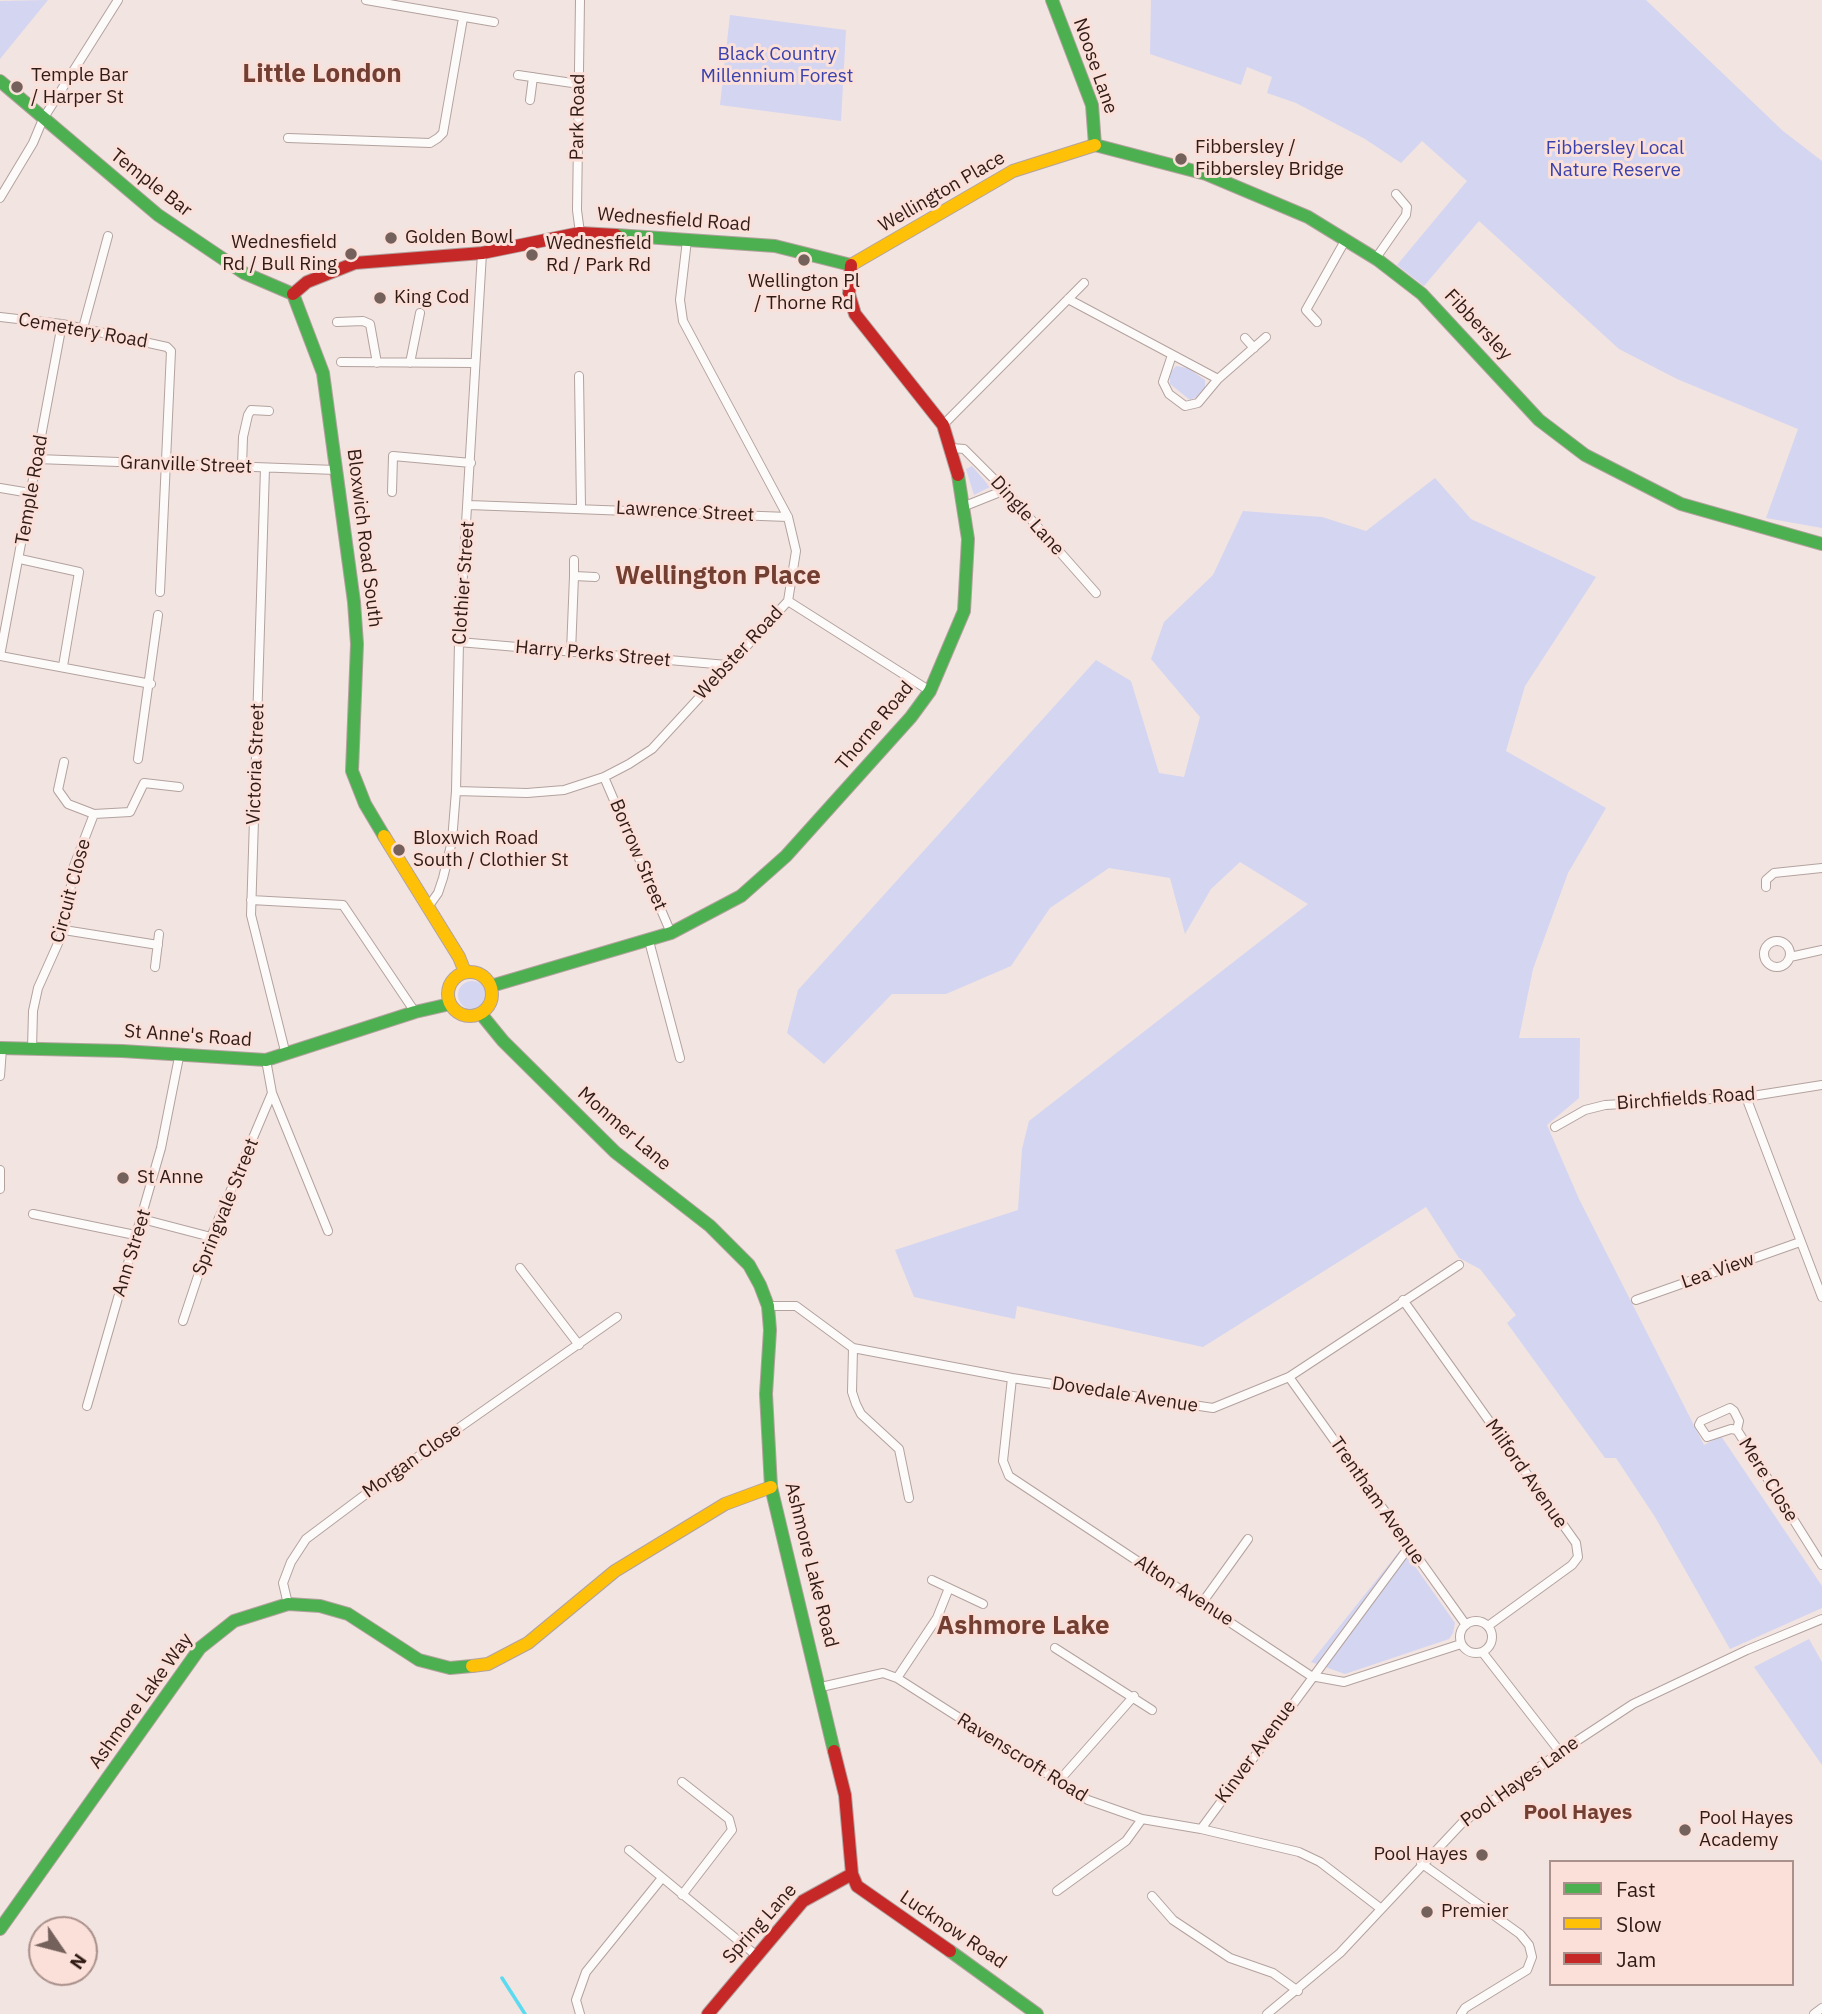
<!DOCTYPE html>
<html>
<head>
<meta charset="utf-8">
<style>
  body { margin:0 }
  #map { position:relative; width:1822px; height:2014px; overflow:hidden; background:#f2e4e1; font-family:"IBM Plex Sans",sans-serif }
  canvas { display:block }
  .legend { position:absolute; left:1549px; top:1860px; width:245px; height:126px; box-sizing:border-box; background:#fae0d9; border:2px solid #aa918b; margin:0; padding:9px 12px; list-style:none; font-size:21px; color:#311b15 }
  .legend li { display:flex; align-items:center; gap:14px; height:35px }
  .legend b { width:35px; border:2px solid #aa918b }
  .north { position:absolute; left:28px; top:1916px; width:70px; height:70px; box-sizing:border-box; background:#fae0d9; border:2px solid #aa918b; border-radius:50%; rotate:125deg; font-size:19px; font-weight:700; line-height:28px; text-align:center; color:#311b15 }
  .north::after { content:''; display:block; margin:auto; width:24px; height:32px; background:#75615c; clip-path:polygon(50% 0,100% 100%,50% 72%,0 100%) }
</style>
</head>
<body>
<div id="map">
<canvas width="1822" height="2014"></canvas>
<ul class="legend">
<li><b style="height:9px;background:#4caf50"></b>Fast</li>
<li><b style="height:9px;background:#ffc107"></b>Slow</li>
<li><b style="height:9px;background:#c62828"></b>Jam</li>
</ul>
<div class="north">N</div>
</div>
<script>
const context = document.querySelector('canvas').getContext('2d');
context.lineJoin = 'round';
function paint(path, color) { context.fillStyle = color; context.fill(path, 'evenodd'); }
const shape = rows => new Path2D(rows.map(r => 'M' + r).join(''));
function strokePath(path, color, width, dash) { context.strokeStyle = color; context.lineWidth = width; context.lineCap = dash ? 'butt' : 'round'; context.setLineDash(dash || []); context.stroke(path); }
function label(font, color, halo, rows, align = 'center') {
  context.font = font + ' "IBM Plex Sans",sans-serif'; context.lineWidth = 6; context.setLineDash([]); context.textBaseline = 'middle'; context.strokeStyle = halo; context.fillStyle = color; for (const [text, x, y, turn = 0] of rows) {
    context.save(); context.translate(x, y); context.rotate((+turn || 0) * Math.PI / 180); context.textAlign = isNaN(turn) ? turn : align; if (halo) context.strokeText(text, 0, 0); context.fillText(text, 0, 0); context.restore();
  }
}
paint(shape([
  [48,0,0,59,0,1],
  [1151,0,1646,0,1783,131,1822,161,1822,528,1766,518,1798,429,1677,379,1619,349,1479,221,1424,286,1397,265,1467,181,1422,141,1401,163,1365,139,1296,103,1267,93,1272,77,1247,67,1241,85,1150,54],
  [730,15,846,30,841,121,720,105],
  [1176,366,1188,368,1205,380,1205,388,1199,396,1190,400,1170,384,1170,373],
  [972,466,990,487,974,495,966,469],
  [1435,478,1471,519,1596,577,1525,686,1506,751,1606,808,1568,873,1533,969,1519,1038,1580,1038,1579,1098,1547,1125,1579,1199,1704,1445,1721,1436,1822,1586,1822,1608,1730,1649,1655,1517,1616,1458,1605,1458,1507,1323,1516,1315,1480,1269,1459,1258,1426,1207,1203,1347,1017,1306,1015,1319,914,1297,895,1250,1018,1210,1022,1149,1029,1121,1308,904,1240,862,1211,889,1185,934,1170,878,1109,868,1050,908,1011,966,946,994,892,994,824,1064,787,1033,798,990,1096,660,1131,681,1159,773,1184,777,1200,717,1151,659,1164,622,1213,575,1243,511,1322,517,1366,531],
  '458 995a14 14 0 1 1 28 0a14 14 0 1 1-28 0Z',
  [1402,1548,1455,1623,1453,1633,1449,1639,1345,1674,1311,1662],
  [1809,1639,1822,1662,1822,1765,1754,1667]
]), '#d4d5f1');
strokePath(shape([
  [502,1978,525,2014]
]), '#5cdaf0', 3.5);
const street = shape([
  [366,0,494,22],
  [580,0,577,210,580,233],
  [518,75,579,84],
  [530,100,533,77],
  [288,138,430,143,438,138,443,133,463,18],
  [0,198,33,143,43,119,118,0],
  [1376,258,1406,215,1407,207,1396,194],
  [1068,299,1218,379,1266,337],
  [0,317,62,324,167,347,171,351,160,592],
  [337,322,363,321,370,324,377,363],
  [1317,322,1306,310,1346,239],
  [83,328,108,236],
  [1245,338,1254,348],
  [1172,355,1163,382,1169,394,1185,406,1198,403,1218,379],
  [341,362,474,363],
  [410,363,420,313],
  [579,376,581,507],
  [943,425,1084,283],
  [952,448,964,449,1005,490,1096,593],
  [37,459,336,470],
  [242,466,243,437,248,415,251,410,269,411],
  [265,468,251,915,286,1055],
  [0,488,30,493],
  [392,492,393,456,471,463],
  [469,505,788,517],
  [965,506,1005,490],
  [20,559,79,572,63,666],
  [574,576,574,560],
  [788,601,930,691],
  [459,642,727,665],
  [571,652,574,576,595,577],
  [0,656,62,324],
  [0,656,151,684],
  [138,759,158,615],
  [64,762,58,790,68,804,94,814,130,812,144,783,179,787],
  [604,777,671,933],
  [456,791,527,793,564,790,604,777,629,764,652,749,788,601,796,551,788,517,683,321,680,300,687,240],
  [1766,887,1766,880,1774,873,1822,868],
  [251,900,343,905,415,1012],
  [428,907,438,893,443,878,452,841,456,791,459,642,482,253],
  [64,930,158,945],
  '1764 954a13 13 0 1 1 26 0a13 13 0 1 1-26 0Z',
  [649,941,680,1058],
  [1790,957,1822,950],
  [155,967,159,934],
  [32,1049,33,1011,38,988,64,930,74,866,94,814],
  [266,1060,272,1093,328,1231],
  [0,1076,2,1049],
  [1746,1097,1822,1297],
  [1555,1127,1585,1110,1605,1105,1746,1097,1822,1085],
  [0,1170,0,1189],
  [33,1214,135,1235],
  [142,1219,211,1237],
  [520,1268,579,1345],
  [1403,1300,1576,1543,1578,1557,1572,1565,1488,1626],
  [1636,1300,1800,1242],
  [768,1306,796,1306,853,1348,1012,1378,1213,1408,1289,1377,1459,1265],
  [183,1321,211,1237,272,1093],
  [853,1348,852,1392,856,1404,861,1414,899,1449,909,1498],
  [1289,1377,1466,1625],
  [1012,1378,1003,1461,1009,1476,1311,1676,1344,1682,1461,1644],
  [87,1406,161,1148,179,1057],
  [1737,1430,1731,1429,1707,1437,1699,1425,1701,1421,1730,1408,1734,1411,1739,1421,1737,1430,1822,1565],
  [932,1580,983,1604],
  [1202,1603,1248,1539],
  [288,1604,283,1583,291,1562,306,1539,386,1479,617,1317],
  '1460 1637a16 16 0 1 1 32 0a16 16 0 1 1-32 0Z',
  [1055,1648,1152,1710],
  [1483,1653,1560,1752],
  [897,1678,937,1618,949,1588],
  [821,1687,883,1673,897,1678,1088,1800,1142,1819,1201,1829,1299,1852,1320,1862,1380,1908],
  [682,1782,729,1819,732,1830,682,1895],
  [1057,1783,1134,1696],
  [1201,1829,1409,1547],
  [629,1850,757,1956],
  [1421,1863,1520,1934,1529,1945,1532,1957,1527,1970,1465,2008,1461,2014],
  [1057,1891,1126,1841,1142,1819],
  [1152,1896,1173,1920,1230,1958,1273,1973,1298,1991],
  [580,2014,576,2000,586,1972,662,1878],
  [1267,2014,1340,1953,1462,1823,1560,1752,1633,1704,1747,1650,1822,1619],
  [1814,2014,1822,2008]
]);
const fast = shape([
  [1052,0,1092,105,1095,145],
  [0,81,158,215,244,273,293,294],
  [1095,145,1206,174,1308,217,1378,260,1422,294,1539,420,1585,455,1681,504,1822,544],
  [616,235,775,246,851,265],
  [293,294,323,373,354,602,357,644,352,771,365,804,384,836],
  [491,986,671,933,741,896,786,856,911,717,930,691,964,611,968,539,958,475],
  [481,1014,503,1041,615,1152,710,1226,749,1265,760,1285,768,1306,770,1330,766,1394,771,1487,834,1751],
  [0,1048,122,1051,266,1060,415,1012,450,1004],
  [0,1929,200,1648,234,1621,288,1604,320,1606,348,1614,419,1660,450,1668,472,1666],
  [950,1951,1037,2014]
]);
const slow = shape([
  [851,265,1013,171,1095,145],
  [384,836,459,957,465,972],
  '448 994a22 22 0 1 1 44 0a22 22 0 1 1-44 0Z',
  [472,1666,488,1664,528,1643,615,1571,725,1504,771,1487]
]);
const jam = shape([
  [851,265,849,294,855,314,943,425,958,475],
  [293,294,307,282,355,263,482,253,580,233,616,235],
  [834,1751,845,1795,852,1874,857,1886,950,1951],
  [708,2014,803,1901,852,1874]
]);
strokePath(street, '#b3a29e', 10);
strokePath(fast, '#b3a29e', 14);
strokePath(slow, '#b3a29e', 14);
strokePath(jam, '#b3a29e', 14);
strokePath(street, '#fdfbfa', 8);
strokePath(fast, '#4caf50', 12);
strokePath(slow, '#ffc107', 12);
strokePath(jam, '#c62828', 12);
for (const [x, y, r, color] of [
  [17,87,7,"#75615c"],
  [1181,159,7,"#75615c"],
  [391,238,7,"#75615c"],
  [351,254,7,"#75615c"],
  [532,255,7,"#75615c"],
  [804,260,7,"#75615c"],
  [380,298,7,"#75615c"],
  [399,850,7,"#75615c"],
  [123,1178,7,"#75615c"],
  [1685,1830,7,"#75615c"],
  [1482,1855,7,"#75615c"],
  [1427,1912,7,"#75615c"]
]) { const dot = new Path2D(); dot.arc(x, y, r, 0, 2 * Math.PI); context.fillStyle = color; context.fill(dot); strokePath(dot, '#fae0d9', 2.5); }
label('19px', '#3a41ac', '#fae0d9', [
  ["Black Country",777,55],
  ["Millennium Forest",777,77],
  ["Fibbersley Local",1615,149],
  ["Nature Reserve",1615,171]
]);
label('19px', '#311b15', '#fae0d9', [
  ["Noose Lane",1095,66,71],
  ["Park Road",578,117,-89],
  ["Temple Bar",151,183,38],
  ["Wellington Place",942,192,-30],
  ["Wednesfield Road",674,220,4],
  ["Fibbersley",1478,325,47],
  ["Cemetery Road",83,331,10],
  ["Granville Street",186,465,2],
  ["Temple Road",32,490,-80],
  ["Lawrence Street",685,512,3],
  ["Dingle Lane",1027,516,48],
  ["Bloxwich Road South",364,538,83],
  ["Clothier Street",464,583,-86],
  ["Webster Road",739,653,-47],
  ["Harry Perks Street",593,654,5],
  ["Thorne Road",875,726,-50],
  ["Victoria Street",256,764,-88],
  ["Borrow Street",638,855,67],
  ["Circuit Close",71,891,-75],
  ["St Anne's Road",188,1036,4],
  ["Birchfields Road",1686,1099,-4],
  ["Monmer Lane",624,1129,41],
  ["Springvale Street",226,1207,-68],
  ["Ann Street",132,1253,-73],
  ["Lea View",1718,1271,-19],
  ["Dovedale Avenue",1125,1395,9],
  ["Morgan Close",412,1461,-35],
  ["Milford Avenue",1526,1474,55],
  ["Mere Close",1768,1480,58],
  ["Trentham Avenue",1377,1501,55],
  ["Ashmore Lake Road",811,1565,76],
  ["Alton Avenue",1184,1591,33],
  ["Ashmore Lake Way",141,1701,-54],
  ["Kinver Avenue",1256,1752,-54],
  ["Ravenscroft Road",1022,1758,32],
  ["Pool Hayes Lane",1520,1782,-36],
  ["Spring Lane",760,1924,-48],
  ["Lucknow Road",953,1930,34]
]);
label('19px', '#311b15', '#fae0d9', [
  ["Temple Bar",31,76],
  ["/ Harper St",31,98],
  ["Fibbersley /",1195,148],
  ["Fibbersley Bridge",1195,170],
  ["Golden Bowl",405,238],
  ["Wednesfield",337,243,"right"],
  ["Rd / Bull Ring",337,265,"right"],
  ["Wednesfield",546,244],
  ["Rd / Park Rd",546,266],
  ["Wellington Pl",804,282,"center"],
  ["/ Thorne Rd",804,304,"center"],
  ["King Cod",394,298],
  ["Bloxwich Road",413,839],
  ["South / Clothier St",413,861],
  ["St Anne",137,1178],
  ["Pool Hayes",1699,1819],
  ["Academy",1699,1841],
  ["Pool Hayes",1468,1855,"right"],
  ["Premier",1441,1912]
], 'left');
label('bold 21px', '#733f33', '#fae0d9', [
  ["Pool Hayes",1578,1813]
]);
label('bold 26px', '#733f33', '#fae0d9', [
  ["Little London",322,74],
  ["Wellington Place",718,576],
  ["Ashmore Lake",1023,1626]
]);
</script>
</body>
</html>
